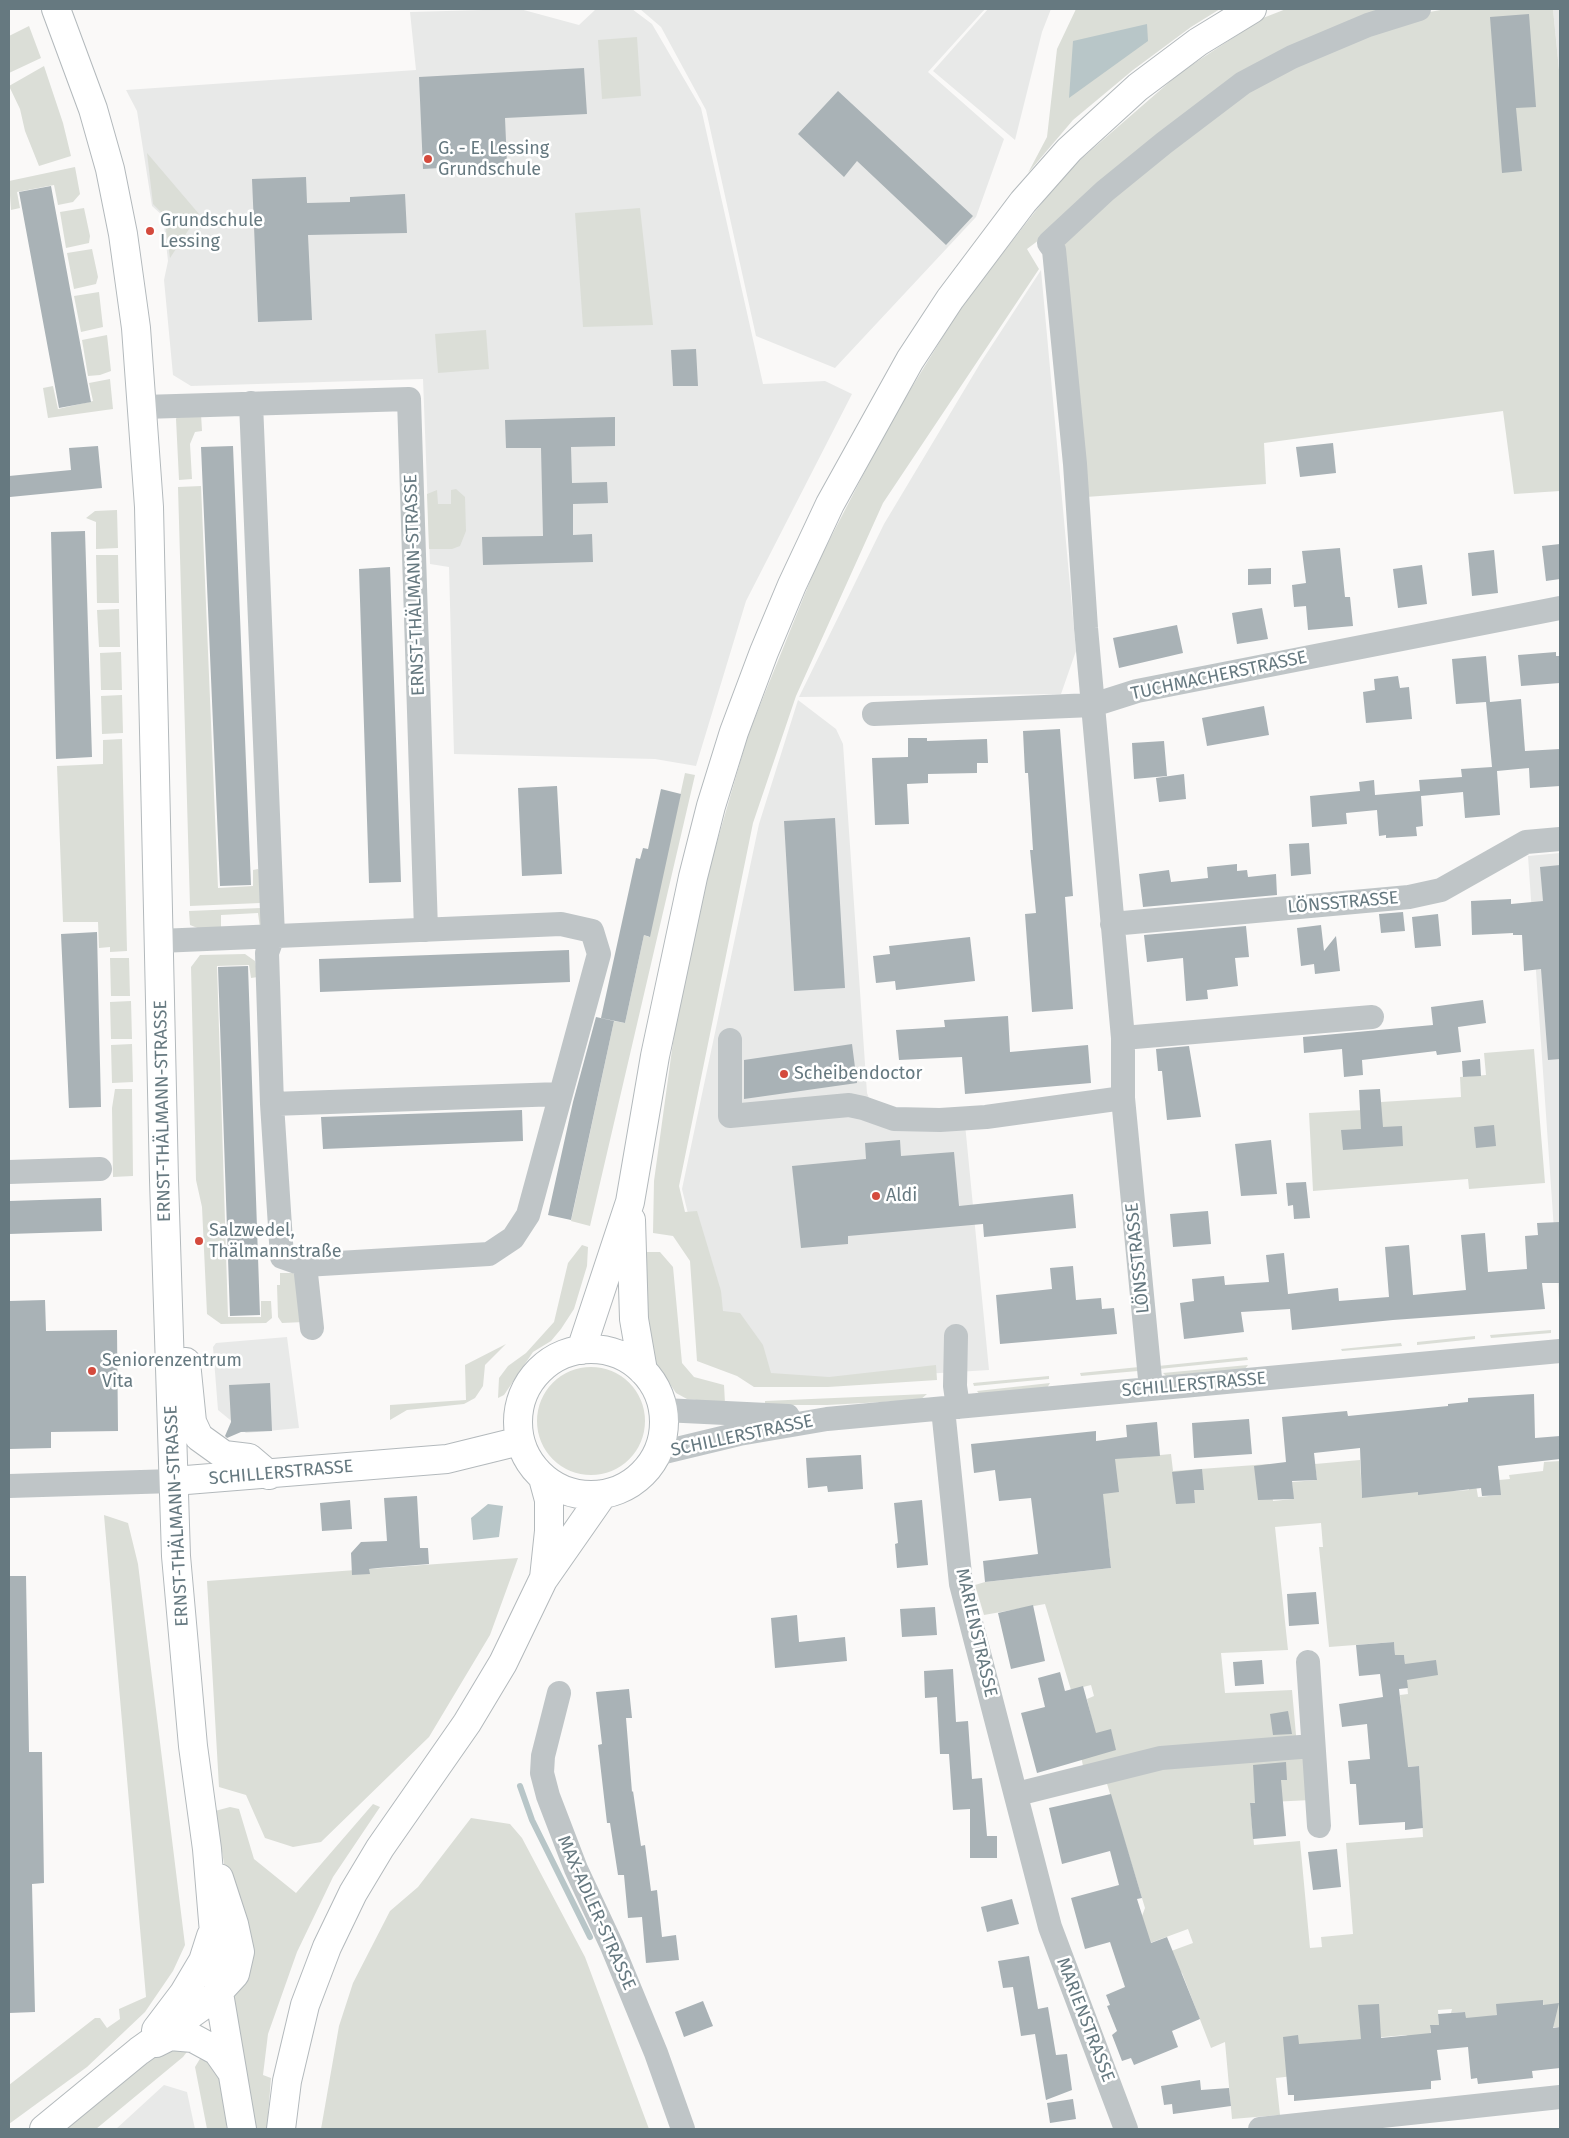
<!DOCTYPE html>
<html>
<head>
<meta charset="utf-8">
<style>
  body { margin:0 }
  #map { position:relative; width:1569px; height:2138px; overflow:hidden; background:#faf9f8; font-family:"Fira Sans",sans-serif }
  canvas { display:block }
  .frame { position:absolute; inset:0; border:10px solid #667980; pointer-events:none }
</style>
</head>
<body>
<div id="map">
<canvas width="1569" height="2138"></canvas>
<div class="frame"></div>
</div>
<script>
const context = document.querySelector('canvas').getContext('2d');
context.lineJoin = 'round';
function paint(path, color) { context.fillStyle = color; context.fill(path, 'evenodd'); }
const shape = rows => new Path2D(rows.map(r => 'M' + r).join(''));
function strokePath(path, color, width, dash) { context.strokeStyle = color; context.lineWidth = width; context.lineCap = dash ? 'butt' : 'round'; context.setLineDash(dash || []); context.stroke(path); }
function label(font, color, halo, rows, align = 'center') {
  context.font = font + ' "Fira Sans",sans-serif'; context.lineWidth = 5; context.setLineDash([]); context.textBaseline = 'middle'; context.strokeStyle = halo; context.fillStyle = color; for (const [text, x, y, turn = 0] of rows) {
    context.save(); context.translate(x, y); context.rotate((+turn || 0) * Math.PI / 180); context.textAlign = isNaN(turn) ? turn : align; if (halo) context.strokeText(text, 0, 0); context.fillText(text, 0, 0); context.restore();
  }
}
paint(shape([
  [520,9,579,25,596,9,632,9,652,24,701,108,763,384,825,381,852,394,746,601,696,766,655,759,454,754,449,567,430,564,423,379,191,386,173,375,164,280,168,261,163,216,152,206,137,111,126,90,416,70,410,12],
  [640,9,985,9,928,72,1004,139,976,217,835,368,756,336,706,110,661,27],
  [988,9,1051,9,1042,32,1015,140,933,71],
  [1553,9,1560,9,1560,80],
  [1041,270,1076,651,1061,694,799,697,884,524,981,362],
  [798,700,836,729,843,744,867,1093,878,1122,965,1124,989,1370,760,1384,711,1308,682,1189,759,824],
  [1560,853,1560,1316,1528,856],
  [287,1337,299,1428,246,1433,218,1410,213,1347,216,1343],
  [164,2085,187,2092,195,2129,116,2129]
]), '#e8e9e8');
paint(shape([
  [1076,9,1220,9,1191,27,1133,70,1073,120,1028,173,1047,137,1057,49],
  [1286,9,1396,9,1296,46,1027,249,1039,269,883,503,796,696,753,823,679,1186,685,1212,697,1211,721,1291,723,1311,740,1313,763,1345,771,1373,829,1377,936,1365,937,1380,828,1387,754,1387,737,1376,697,1361,690,1261,673,1236,653,1233,654,1181,674,1035,708,873,748,735,817,564,891,421,963,304,1066,172,1181,72,1263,18],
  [1446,9,1553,9,1560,80,1560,491,1514,494,1503,411,1264,443,1266,484,1086,497,1062,241,1230,101,1327,50,1424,13],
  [29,26,41,58,9,73,9,36],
  [637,37,641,96,602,99,598,40],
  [44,66,63,123,71,156,39,166,25,131,20,109,9,86],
  [147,153,199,214,170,258,164,215,153,204],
  [75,167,80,194,73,202,58,205,54,185,17,192,20,208,11,210,9,181],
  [84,208,90,236,89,243,66,248,60,212],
  [640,208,653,325,583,327,575,213],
  [92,249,98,277,96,284,74,289,67,253],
  [99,292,103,327,81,332,74,296],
  [486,330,489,369,438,373,435,334],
  [107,335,111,371,100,375,88,376,82,340],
  [110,379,113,409,48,418,43,388,53,386,58,409,93,401,89,383],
  [178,414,201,414,202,431,195,432,190,444,192,479,179,480,176,419],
  [201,486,218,888,253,886,253,870,258,869,261,872,264,898,260,903,190,906,178,487],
  [456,489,465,497,466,531,460,546,452,549,429,549,427,494,437,490,438,504,451,504,451,490],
  [117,510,118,548,96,549,96,522,86,518,95,511],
  [96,555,118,555,119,603,97,603],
  [119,609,120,647,99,647,97,610],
  [121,652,122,690,101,690,100,653],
  [122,695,123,733,102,734,101,696],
  [122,739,127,951,110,952,110,947,99,948,98,922,63,922,57,766,103,764,103,740],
  [685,773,695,775,590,1226,571,1221,614,1021,625,1023,644,935,649,937],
  [261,908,262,926,260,928,258,913,221,915,221,929,200,929,190,925,189,911],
  [245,954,255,961,258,977,251,978,249,965,217,966,228,1317,261,1317,261,1301,271,1301,272,1318,266,1323,221,1324,207,1314,202,1207,196,1180,191,967,200,955],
  [110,958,129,958,130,996,111,996],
  [131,1001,132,1039,111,1039,110,1002],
  [132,1044,133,1082,112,1083,111,1045],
  [1534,1049,1545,1183,1469,1189,1468,1179,1313,1191,1309,1113,1381,1109,1381,1102,1461,1097,1460,1077,1486,1075,1484,1053],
  [115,1089,132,1089,133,1176,113,1177,112,1108],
  [582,1245,588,1247,587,1266,574,1309,561,1329,551,1341,533,1352,504,1395,498,1398,499,1378,508,1366,526,1353,554,1322,568,1263],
  [647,1252,660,1252,673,1267,682,1363,694,1377,724,1385,725,1403,687,1399,676,1393,650,1355,644,1300],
  [280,1273,293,1273,299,1280,304,1322,282,1323,278,1317,277,1285,280,1285],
  [1551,1330,1551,1333,1491,1338,1490,1335],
  [1475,1336,1475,1339,1417,1345,1417,1342],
  [1401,1343,1402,1346,1342,1351,1341,1349],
  [506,1344,485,1365,483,1386,475,1398,464,1404,407,1410,390,1420,390,1405,466,1400,465,1365],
  [1247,1357,1248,1360,1159,1369,1158,1366],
  [1248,1365,1245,1369,1167,1377,1163,1373],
  [1139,1367,1138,1371,1081,1376,1080,1373],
  '537 1421a54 54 0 1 1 108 0a54 54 0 1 1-108 0Z',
  [1049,1376,1049,1379,974,1386,973,1383],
  [1050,1383,1047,1388,980,1395,977,1391],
  [927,1394,920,1400,827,1405,765,1405,765,1401],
  [1171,1454,1173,1471,1269,1464,1273,1501,1293,1499,1292,1482,1317,1480,1315,1464,1360,1460,1362,1498,1390,1488,1454,1491,1469,1490,1469,1486,1476,1485,1478,1497,1500,1495,1499,1480,1510,1479,1509,1475,1543,1471,1544,1462,1560,1461,1560,2027,1545,2028,1543,2001,1525,2012,1496,2015,1466,2027,1465,2012,1451,2013,1452,2009,1438,2010,1439,2025,1430,2026,1432,2050,1406,2035,1316,2043,1319,2073,1276,2078,1280,2115,1232,2119,1225,2042,1211,2048,1182,1973,1155,1957,1193,1943,1188,1929,1150,1943,1142,1916,1145,1908,1104,1774,1305,1748,1311,1800,1250,1803,1254,1845,1300,1841,1310,1948,1322,1947,1321,1937,1353,1934,1346,1843,1423,1837,1419,1766,1406,1767,1400,1695,1408,1694,1404,1655,1395,1655,1394,1642,1329,1647,1319,1547,1323,1547,1321,1523,1275,1527,1288,1650,1221,1653,1225,1693,1292,1690,1297,1746,1085,1776,1081,1756,1093,1725,1087,1699,1094,1696,1091,1685,1071,1690,1045,1604,984,1615,975,1585,985,1582,1111,1568,1098,1458,1129,1458],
  [104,1515,128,1523,138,1564,185,1945,173,1971,145,2012,87,2067,9,2124,9,2085,95,2018,100,2018,107,2028,120,2019,119,2009,146,1997],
  [518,1558,490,1635,429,1737,321,1842,293,1847,265,1838,246,1795,219,1787,207,1581],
  [373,1804,380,1807,333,1877,297,1952,268,2034,263,2075,271,2078,267,2129,248,2129,227,1998,226,1875,215,1811,230,1807,239,1809,254,1859,296,1893],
  [471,1818,510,1824,522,1838,585,1957,649,2129,321,2129,339,2026,353,1983,390,1911,418,1887],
  [190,2048,183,2057,96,2129,61,2129,148,2058,166,2049],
  [204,2052,215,2057,233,2117,226,2125,227,2129,207,2129,195,2067]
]), '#dbded7');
paint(shape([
  [1147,24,1148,41,1069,98,1073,41],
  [488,1504,503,1506,499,1537,473,1540,471,1518]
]), '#b8c6c8');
strokePath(shape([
  [520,1786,532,1820,590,1937]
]), '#b8c6c8', 6);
paint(shape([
  [1529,14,1536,107,1516,108,1522,171,1502,173,1490,17],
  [584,68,587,114,505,118,507,164,423,169,419,77],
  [838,91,973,216,946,245,857,161,844,177,798,134],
  [306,177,307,203,350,202,350,197,405,194,407,233,308,235,312,320,258,322,252,179],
  [51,186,91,402,59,408,19,192],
  [696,349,698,386,673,386,671,350],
  [615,417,615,446,571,447,572,483,607,482,608,503,573,504,573,535,592,534,593,562,483,565,482,537,543,536,541,448,506,448,505,420],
  [1333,443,1336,473,1300,477,1296,447],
  [98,446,102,488,10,497,9,476,71,470,69,448],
  [233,446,251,885,220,886,201,447],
  [85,531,92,757,56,759,51,532],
  [1560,544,1560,579,1546,581,1542,546],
  [1340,548,1345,597,1350,597,1353,626,1308,630,1306,606,1294,607,1292,585,1306,583,1302,551],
  [1494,550,1498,593,1472,596,1468,553],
  [1422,565,1427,604,1398,608,1393,569],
  [390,567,401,882,369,883,359,569],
  [1271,568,1271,584,1248,585,1248,569],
  [1262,608,1268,639,1237,644,1232,613],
  [1177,625,1183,653,1119,668,1113,638],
  [1556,652,1556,656,1560,656,1560,683,1521,686,1518,655],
  [1486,656,1490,702,1521,699,1525,751,1560,749,1560,786,1530,788,1529,768,1497,771,1500,815,1465,818,1463,792,1421,796,1423,826,1416,827,1417,836,1386,838,1386,835,1379,836,1377,810,1346,813,1347,824,1312,827,1310,796,1360,791,1359,782,1374,780,1375,795,1420,791,1419,780,1462,777,1461,769,1492,767,1486,702,1456,704,1452,659],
  [1398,676,1400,688,1409,687,1412,719,1366,723,1363,692,1375,690,1374,679],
  [1264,706,1269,735,1207,746,1202,718],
  [1060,729,1073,896,1065,897,1073,1009,1032,1012,1025,914,1036,913,1030,850,1033,850,1028,773,1025,773,1023,731],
  [908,738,927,738,927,741,987,739,988,763,977,763,977,773,928,774,928,783,907,784,909,824,875,825,872,758,908,757],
  [1164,741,1167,776,1134,779,1132,743],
  [1184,774,1186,799,1159,802,1156,778],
  [557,786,562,874,522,876,518,788],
  [661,789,681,794,650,937,644,935,625,1023,601,1018,636,858,640,859,643,848,648,849],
  [835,818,845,988,794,991,784,821],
  [1309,843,1311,874,1291,876,1289,844],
  [1237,864,1237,871,1247,870,1248,877,1276,874,1277,895,1143,907,1139,874,1169,870,1171,882,1208,878,1207,867],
  [1560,865,1560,1059,1548,1060,1541,969,1524,971,1522,935,1513,935,1513,933,1472,935,1471,901,1511,899,1511,904,1543,901,1540,867],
  [1403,912,1405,931,1381,933,1379,914],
  [1438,914,1441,946,1415,948,1412,917],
  [1321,925,1324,951,1336,936,1340,971,1315,974,1314,964,1301,966,1297,928],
  [1246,926,1249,957,1235,958,1238,986,1207,990,1208,999,1186,1001,1183,958,1147,962,1144,935],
  [97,932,101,1107,69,1108,61,934],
  [970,937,975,981,896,990,895,981,876,983,873,956,890,954,889,946],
  [569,950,570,982,320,992,319,959],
  [248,966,260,1315,230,1316,218,967],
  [1483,1000,1486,1023,1458,1027,1461,1052,1437,1055,1436,1051,1362,1060,1363,1075,1344,1077,1342,1049,1304,1053,1303,1037,1433,1025,1431,1007],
  [1008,1016,1010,1052,1088,1045,1091,1083,965,1094,962,1057,899,1060,896,1030,945,1027,944,1020],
  [596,1017,614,1021,571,1220,548,1215,573,1102],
  [852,1044,857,1083,744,1099,744,1060],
  [1189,1046,1201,1117,1167,1120,1162,1071,1158,1071,1156,1049],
  [1480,1059,1481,1076,1463,1077,1462,1061],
  [1380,1089,1383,1127,1402,1126,1403,1146,1343,1150,1341,1130,1361,1129,1359,1090],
  [522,1110,523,1141,323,1149,321,1117],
  [1494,1125,1496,1146,1476,1148,1474,1127],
  [900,1140,901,1156,954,1152,959,1206,1073,1194,1076,1228,984,1237,983,1224,848,1236,848,1244,801,1248,792,1166,866,1159,865,1143],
  [1271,1140,1277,1194,1241,1196,1235,1144],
  [1306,1182,1310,1218,1294,1219,1293,1205,1288,1206,1286,1183],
  [101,1198,102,1231,9,1234,9,1201],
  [1208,1211,1211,1244,1173,1247,1170,1214],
  [1560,1222,1560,1283,1542,1283,1545,1309,1393,1320,1292,1330,1290,1309,1241,1312,1244,1332,1184,1339,1180,1303,1194,1301,1192,1279,1224,1276,1225,1285,1269,1282,1266,1255,1284,1253,1288,1294,1338,1288,1339,1301,1389,1297,1385,1247,1409,1245,1413,1295,1466,1290,1461,1235,1485,1233,1488,1272,1527,1269,1525,1236,1538,1235,1537,1223],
  [1073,1266,1076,1300,1101,1298,1102,1309,1114,1308,1117,1334,1000,1344,996,1295,1052,1289,1050,1268],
  [45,1300,46,1331,117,1330,118,1431,51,1432,51,1448,9,1449,9,1301],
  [270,1383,272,1431,241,1432,227,1438,225,1436,231,1422,229,1385],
  [1534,1394,1535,1438,1560,1436,1560,1459,1498,1466,1501,1495,1482,1496,1481,1488,1418,1495,1418,1492,1362,1498,1360,1448,1314,1453,1317,1480,1292,1481,1294,1499,1258,1500,1254,1466,1286,1462,1282,1417,1347,1411,1348,1416,1448,1406,1448,1404,1468,1402,1468,1398],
  [1249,1419,1252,1454,1194,1458,1192,1423],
  [1157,1422,1160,1456,1115,1459,1119,1492,1103,1494,1111,1568,985,1582,983,1561,1038,1554,1031,1498,999,1501,995,1470,974,1473,971,1444,1096,1431,1096,1441,1127,1437,1126,1425],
  [861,1455,863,1489,828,1492,827,1486,808,1488,806,1458],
  [1202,1469,1204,1490,1194,1490,1195,1503,1176,1504,1172,1472],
  [417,1496,420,1548,428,1548,429,1564,378,1568,369,1569,370,1574,352,1575,351,1553,361,1542,387,1541,384,1498],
  [350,1500,352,1529,322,1531,320,1503],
  [922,1500,928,1565,897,1568,895,1544,898,1543,894,1503],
  [9,1576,26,1576,29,1752,42,1752,44,1883,32,1884,35,2012,9,2013],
  [1316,1592,1319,1624,1289,1626,1287,1594],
  [1033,1605,1045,1661,1011,1669,998,1613],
  [935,1607,937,1635,902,1637,900,1609],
  [797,1615,799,1642,845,1637,847,1661,775,1668,771,1618],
  [1394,1642,1395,1655,1404,1655,1405,1664,1436,1660,1438,1675,1407,1680,1408,1688,1399,1689,1408,1767,1419,1766,1423,1828,1405,1830,1405,1822,1359,1825,1356,1784,1350,1784,1348,1761,1370,1759,1367,1724,1342,1727,1339,1704,1383,1697,1380,1674,1359,1676,1356,1645],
  [1262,1660,1264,1684,1235,1686,1233,1662],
  [953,1669,956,1722,968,1721,972,1779,982,1778,987,1836,997,1836,997,1858,970,1858,970,1809,953,1810,949,1754,940,1754,937,1697,925,1698,924,1671],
  [1060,1672,1065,1691,1083,1686,1096,1733,1111,1729,1116,1750,1037,1773,1021,1713,1045,1707,1038,1678],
  [629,1689,632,1718,626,1718,632,1792,633,1791,641,1846,645,1845,651,1891,657,1890,662,1937,676,1935,679,1960,646,1963,642,1917,628,1918,624,1875,618,1875,610,1823,607,1823,598,1745,602,1744,596,1692],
  [1288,1711,1292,1734,1273,1735,1270,1714],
  [1286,1762,1287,1780,1281,1780,1286,1836,1253,1839,1250,1803,1255,1803,1253,1765],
  [1111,1794,1142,1898,1137,1899,1151,1943,1167,1937,1200,2019,1172,2031,1178,2047,1134,2065,1131,2058,1122,2061,1112,2035,1117,2031,1107,2006,1110,2005,1106,1995,1125,1987,1110,1942,1085,1949,1071,1898,1119,1885,1110,1851,1062,1864,1049,1808],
  [1337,1849,1341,1887,1313,1890,1308,1852],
  [1012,1899,1019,1924,987,1932,981,1907],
  [1029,1956,1038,2009,1048,2007,1056,2055,1067,2054,1072,2090,1046,2100,1035,2034,1021,2036,1013,1987,1003,1988,998,1961],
  [1543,2000,1543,2005,1559,2003,1553,2028,1560,2027,1560,2068,1532,2071,1533,2078,1478,2084,1477,2078,1471,2079,1468,2047,1437,2050,1441,2080,1431,2081,1431,2089,1294,2101,1294,2095,1288,2095,1283,2037,1298,2035,1299,2044,1361,2039,1358,2005,1379,2004,1381,2038,1431,2033,1430,2025,1439,2025,1438,2014,1465,2012,1466,2018,1497,2015,1496,2004],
  [703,2001,713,2026,684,2037,675,2012],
  [1200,2080,1201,2090,1229,2088,1231,2106,1173,2114,1172,2104,1164,2105,1161,2086],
  [1073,2099,1076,2119,1050,2123,1047,2103]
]), '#a9b2b6');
const major = shape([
  [56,9,93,109,110,169,123,234,136,328,149,507,164,1180,176,1556,193,1746,207,1849,219,1993,242,2129],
  [631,1220,634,1319,643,1371],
  '518 1422a73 73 0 1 1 146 0a73 73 0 1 1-146 0Z',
  [581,1350,630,1202,655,1056,693,877,711,806,734,732,764,652,792,585,830,504,910,360,950,299,1023,202,1069,150,1138,87,1198,42,1252,9],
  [186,1362,192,1422,199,1437,224,1455,249,1458,269,1475],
  [543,1478,549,1500,549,1531,544,1578],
  [174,1481,447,1459,520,1441],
  [156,2030,184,1993,203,1961,211,1936],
  [156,2043,170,2036,193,2038,217,2051,231,2071],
  [44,2129,139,2051,212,1999,235,1974,240,1952,234,1924,219,1878],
  [281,2129,287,2081,305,2005,327,1947,353,1893,380,1848,467,1723,503,1663,543,1580,603,1494]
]);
strokePath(major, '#b3b9bc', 30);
strokePath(shape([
  [251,403,273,936,267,953,272,1104,282,1257,305,1265,312,1328],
  [143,407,409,399,426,930],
  [874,714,1093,705,1137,691,1560,608],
  [1112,924,1409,897,1441,890,1526,842,1560,839],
  [159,941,561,924,592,931,599,954,528,1215,513,1238,489,1254,305,1265],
  [1123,1038,1372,1017],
  [730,1040,730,1116,849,1105,863,1108,894,1119,940,1120,986,1117,1123,1098],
  [272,1104,560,1094],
  [9,1172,100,1169],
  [956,1336,955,1386,958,1407],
  [1151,1389,1123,1098,1123,1038,1086,628,1075,464,1054,250,1049,243,1105,191,1164,143,1243,83,1292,57,1368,25,1419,9],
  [943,1409,961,1584,1050,1927,1126,2129],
  [663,1410,788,1416],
  [656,1454,739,1434,827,1419,1560,1351],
  [9,1486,174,1481],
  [1308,1662,1319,1826],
  [559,1693,543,1756,542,1773,548,1796,576,1869,612,1946,656,2053,683,2129],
  [1017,1794,1161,1758,1313,1746],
  [1260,2129,1560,2097]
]), '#bfc5c7', 24);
strokePath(major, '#fff', 28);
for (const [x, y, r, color] of [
  [428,159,5,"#d44a3d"],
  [150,231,5,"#d44a3d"],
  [784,1074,5,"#d44a3d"],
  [876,1196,5,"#d44a3d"],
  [199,1241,5,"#d44a3d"],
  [92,1371,5,"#d44a3d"]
]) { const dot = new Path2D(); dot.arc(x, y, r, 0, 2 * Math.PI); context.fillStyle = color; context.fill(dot); strokePath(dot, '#fff', 2); }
label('18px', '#667980', '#fff', [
  ["G. - E. Lessing",438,149],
  ["Grundschule",438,170],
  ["Grundschule",160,221],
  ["Lessing",160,242],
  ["Scheibendoctor",794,1074],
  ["Aldi",886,1196],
  ["Salzwedel,",209,1231],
  ["Thälmannstraße",209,1252],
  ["Seniorenzentrum",102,1361],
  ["Vita",102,1382]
], 'left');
label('18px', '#667980', '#fff', [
  ["ERNST-THÄLMANN-STRASSE",415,585,-92],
  ["TUCHMACHERSTRASSE",1219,676,-12],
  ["LÖNSSTRASSE",1343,903,-5],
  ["ERNST-THÄLMANN-STRASSE",163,1111,-91],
  ["LÖNSSTRASSE",1138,1258,-96],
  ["SCHILLERSTRASSE",1194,1385,-5],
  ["SCHILLERSTRASSE",742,1436,-12],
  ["SCHILLERSTRASSE",281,1473,-5],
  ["ERNST-THÄLMANN-STRASSE",177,1516,-93],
  ["MARIENSTRASSE",976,1633,77],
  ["MAX-ADLER-STRASSE",596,1913,66],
  ["MARIENSTRASSE",1085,2020,69]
]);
</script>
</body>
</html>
